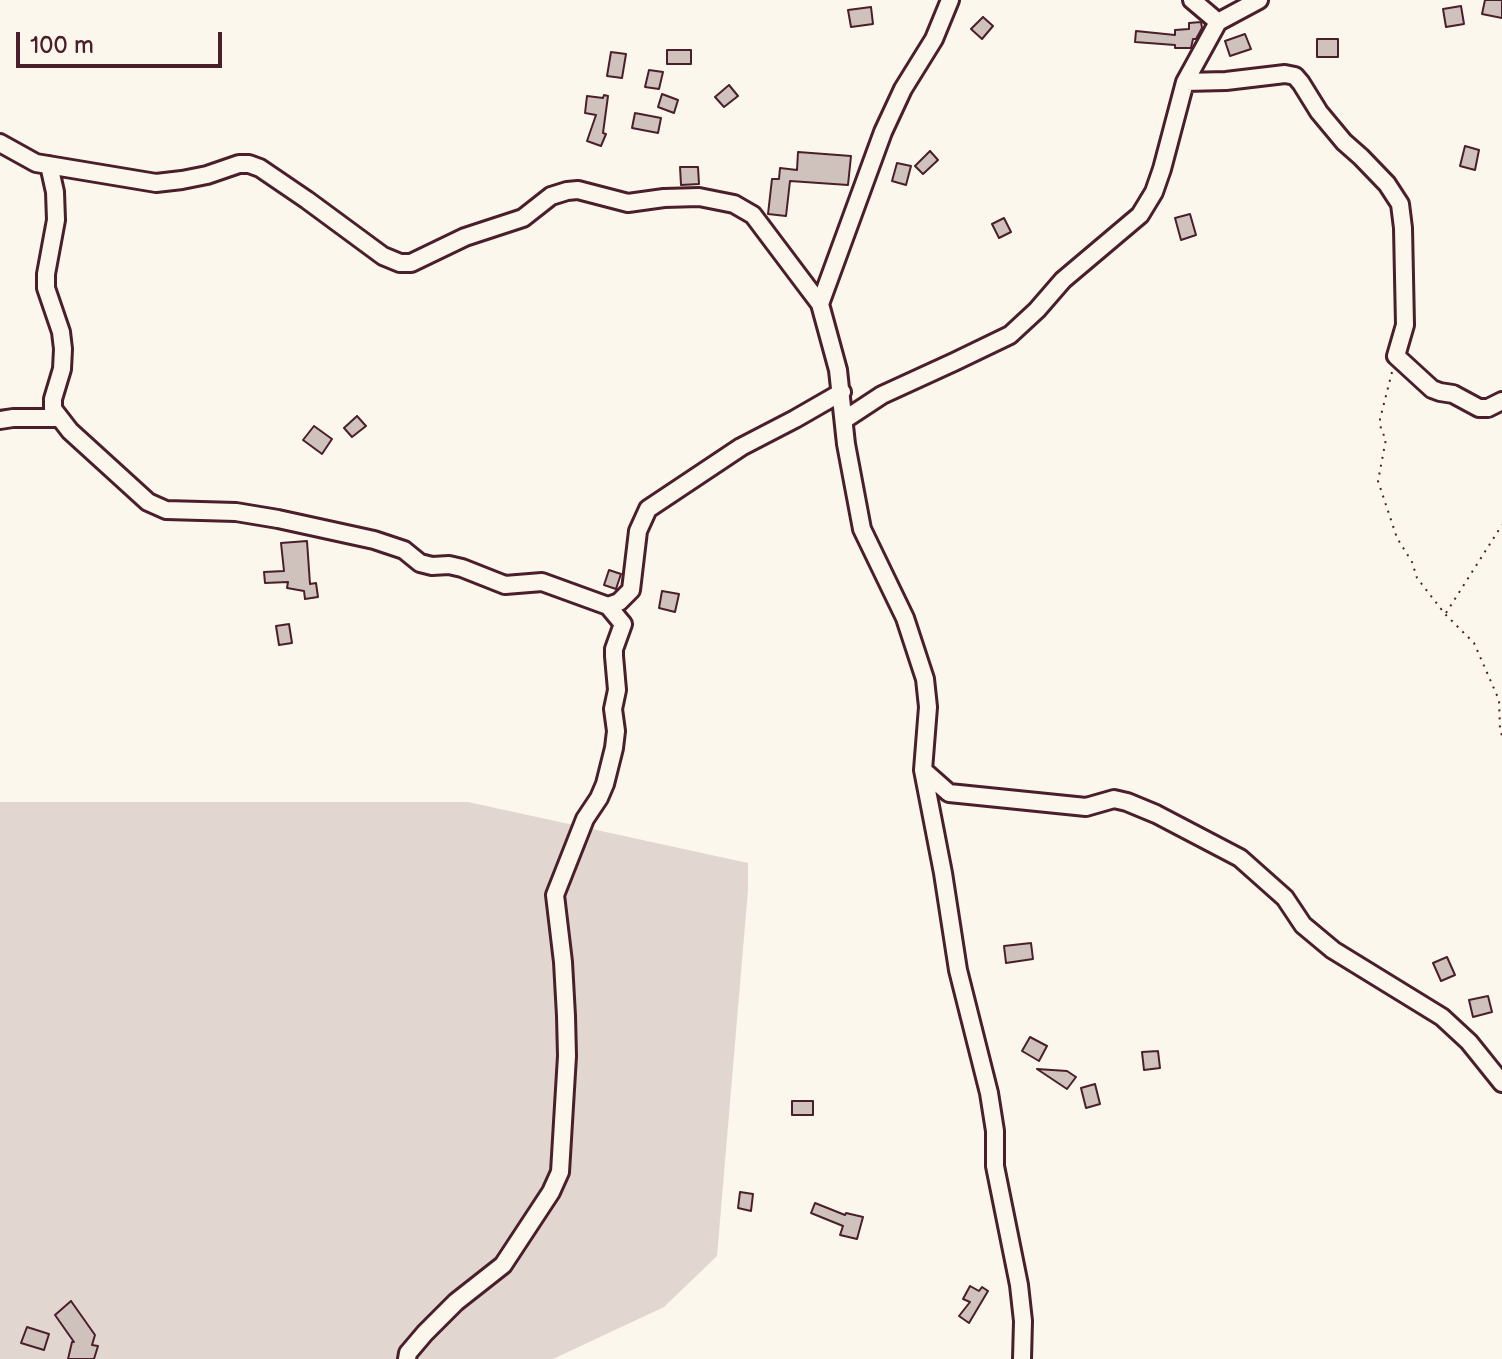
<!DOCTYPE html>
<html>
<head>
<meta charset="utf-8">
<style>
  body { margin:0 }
  #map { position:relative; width:1502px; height:1359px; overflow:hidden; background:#fbf7ec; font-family:"Balsamiq Sans",sans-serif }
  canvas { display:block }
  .scale { position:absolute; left:16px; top:32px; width:206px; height:36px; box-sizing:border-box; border:4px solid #4a1f2b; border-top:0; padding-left:10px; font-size:24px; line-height:28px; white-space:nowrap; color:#4a1f2b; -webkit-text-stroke:6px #fbf7ec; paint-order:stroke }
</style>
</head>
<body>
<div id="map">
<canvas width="1502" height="1359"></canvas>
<div class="scale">100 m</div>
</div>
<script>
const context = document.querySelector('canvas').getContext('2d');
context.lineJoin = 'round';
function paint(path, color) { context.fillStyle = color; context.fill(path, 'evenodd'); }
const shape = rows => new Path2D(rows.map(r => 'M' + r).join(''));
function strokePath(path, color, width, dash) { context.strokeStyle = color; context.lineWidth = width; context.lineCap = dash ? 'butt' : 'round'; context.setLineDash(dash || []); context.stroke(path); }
paint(shape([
  [0,802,468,802,748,863,748,890,717,1256,664,1307,553,1359,0,1359]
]), '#e2d7d0');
const building = shape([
  [1485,0,1502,0,1502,18,1482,14,1485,0],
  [1461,6,1464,24,1446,27,1443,9,1461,6],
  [871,7,873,24,851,27,848,10,871,7],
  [983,17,993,26,982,39,971,29,983,17],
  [1201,22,1202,28,1196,39,1193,39,1191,48,1175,48,1175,45,1135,42,1136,31,1175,35,1175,30,1189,29,1189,23,1201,22],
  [1245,34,1251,49,1230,56,1225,41,1245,34],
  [1317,39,1338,39,1338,57,1317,57,1317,39],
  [667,50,691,50,691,64,667,64,667,50],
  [611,52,626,54,622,78,607,76,611,52],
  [649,70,663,72,659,89,645,87,649,70],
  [729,85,738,96,724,107,715,97,729,85],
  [662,94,678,100,674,113,658,107,662,94],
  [604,95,608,96,603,133,606,134,601,146,587,141,596,115,585,113,587,96,603,98,604,95],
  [635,113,661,118,658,133,632,128,635,113],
  [1465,146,1479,150,1475,170,1460,166,1465,146],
  [930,151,938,160,923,174,915,166,930,151],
  [798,152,851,156,848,185,790,181,786,216,768,214,772,179,779,179,780,168,797,170,798,152],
  [897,163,911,166,906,185,892,181,897,163],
  [680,167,698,167,699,184,681,185,680,167],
  [1190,214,1196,235,1181,240,1175,218,1190,214],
  [1004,218,1011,232,999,238,992,224,1004,218],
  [357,416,366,426,352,437,344,428,357,416],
  [314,426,332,439,322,454,303,440,314,426],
  [307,541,310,584,316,583,318,597,305,599,304,591,287,588,288,582,265,583,264,572,284,571,281,543,307,541],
  [609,570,621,574,616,589,604,585,609,570],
  [662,591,679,594,675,612,659,608,662,591],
  [289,624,292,643,279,645,276,626,289,624],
  [1031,943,1033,959,1006,963,1004,946,1031,943],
  [1447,957,1455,975,1441,981,1433,963,1447,957],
  [1488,996,1492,1012,1473,1017,1469,1000,1488,996],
  [1030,1037,1047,1046,1039,1061,1022,1051,1030,1037],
  [1158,1051,1160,1068,1144,1070,1142,1052,1158,1051],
  [1037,1069,1067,1071,1076,1077,1067,1089,1037,1069],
  [1095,1084,1100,1104,1086,1108,1081,1088,1095,1084],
  [792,1101,813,1101,813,1115,792,1115,792,1101],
  [740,1192,753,1194,751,1211,738,1208,740,1192],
  [815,1203,845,1215,846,1213,863,1217,857,1239,840,1235,843,1226,811,1213,815,1203],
  [970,1286,979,1291,982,1287,988,1291,969,1323,959,1316,970,1302,963,1299,970,1286],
  [71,1301,95,1335,92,1345,98,1346,94,1359,68,1359,72,1342,74,1342,55,1315,71,1301],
  [27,1327,49,1334,44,1350,21,1343,27,1327]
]);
paint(building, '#cfc2bc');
strokePath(building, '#4a1f2b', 2);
const minor = shape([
  [1192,0,1218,22],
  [1185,82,1226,81,1285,74,1295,76,1301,83,1319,112,1344,142,1361,157,1387,184,1400,204,1403,228,1405,325,1396,356,1432,389,1440,392,1453,394,1479,408,1488,408,1502,401],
  [0,143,36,163,156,183,182,180,207,175,239,164,249,164,260,168,307,200,383,256,400,263,411,263,465,237,523,218,551,196,567,191,578,190,628,203,664,198,699,197,734,204,753,215,820,304,838,370,846,444,862,529,905,618,925,679,928,707,923,770,943,873,958,970,989,1093,995,1131,995,1166,1019,1285,1023,1321,1022,1359],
  [49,165,55,192,56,220,46,274,46,288,61,332,63,349,62,369,53,399,53,409,70,431,148,502,166,510,236,512,278,519,374,540,404,550,420,563,432,566,449,565,462,568,505,585,542,582,608,606,619,602,631,590,638,531,648,509,741,447,795,419,842,392],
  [820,304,883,132,903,89,934,39,950,0],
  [0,420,13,418,59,418],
  [844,420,882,395,954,362,1010,335,1037,310,1063,280,1140,215,1154,192,1162,169,1185,82,1218,22,1259,0],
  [923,770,949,793,959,794,1086,807,1114,799,1127,802,1156,814,1240,858,1285,898,1303,925,1333,950,1442,1017,1469,1042,1502,1083],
  [407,1359,408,1353,425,1333,456,1302,503,1265,551,1192,560,1172,567,1056,566,1016,563,962,555,895,585,819,599,798,605,784,614,748,616,731,613,709,617,690,614,656,614,649,623,624,608,606]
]);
strokePath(minor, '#4a1f2b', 22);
strokePath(shape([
  [1392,372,1380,419,1381,430,1386,439,1378,481,1397,538,1412,562,1417,578,1445,614,1474,643,1499,700,1500,729,1502,736],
  [1446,613,1502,525]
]), '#4a1f2b', 2, [2, 6]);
strokePath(minor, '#fbf7ec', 16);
</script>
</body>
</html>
